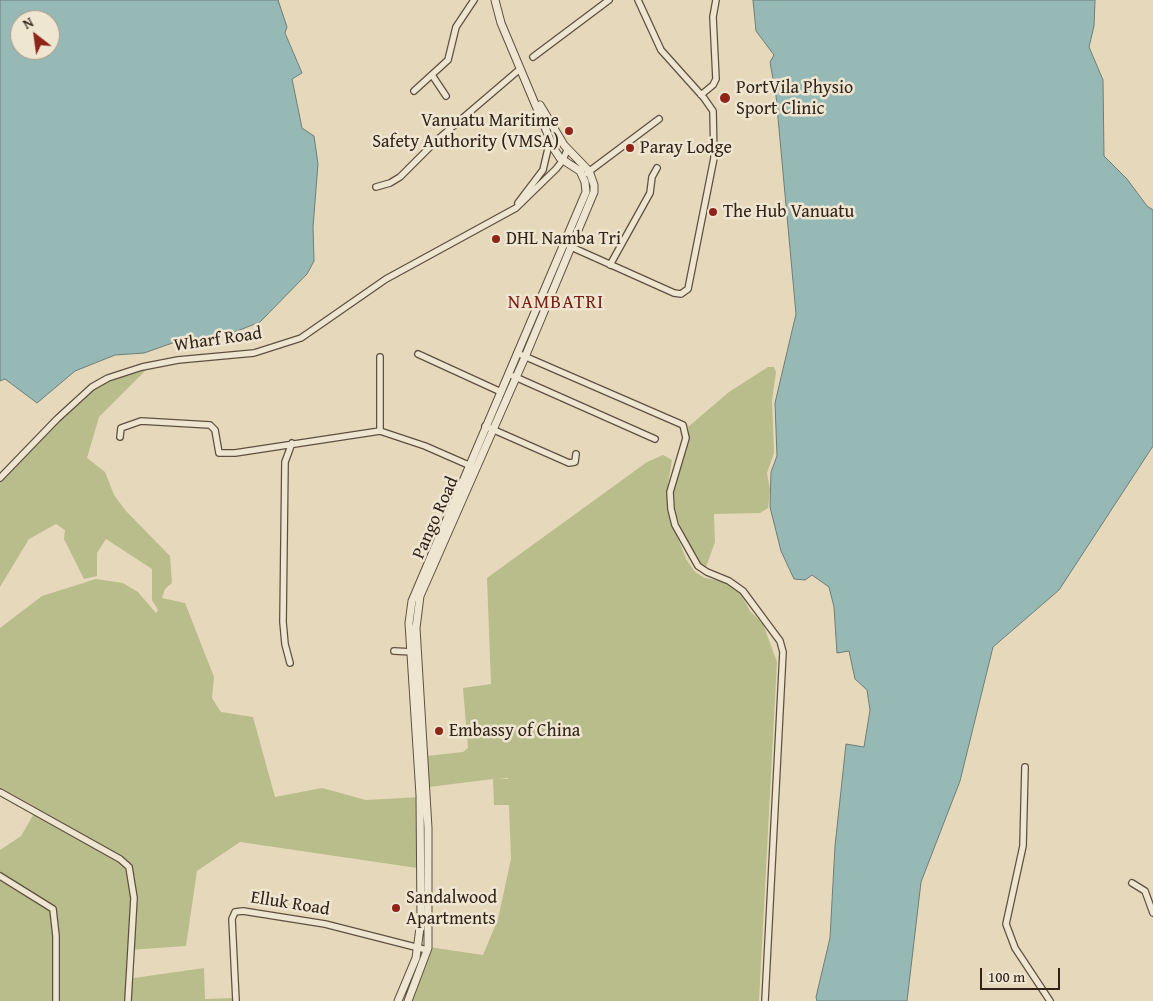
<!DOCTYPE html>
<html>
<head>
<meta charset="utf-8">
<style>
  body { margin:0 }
  #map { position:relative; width:1153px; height:1001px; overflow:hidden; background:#e6d8ba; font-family:"Gentium Book Plus",serif }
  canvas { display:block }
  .north { position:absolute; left:10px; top:10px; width:50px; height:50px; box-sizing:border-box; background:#efe6d2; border:1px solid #a39888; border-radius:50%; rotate:330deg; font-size:14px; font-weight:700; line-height:20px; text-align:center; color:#312319 }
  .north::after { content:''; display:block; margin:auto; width:18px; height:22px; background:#8f2418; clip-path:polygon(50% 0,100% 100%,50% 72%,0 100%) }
  .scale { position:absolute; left:980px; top:968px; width:80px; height:22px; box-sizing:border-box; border:2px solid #312319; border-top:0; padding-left:6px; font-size:15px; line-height:18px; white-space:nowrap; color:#312319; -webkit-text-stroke:4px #efe6d2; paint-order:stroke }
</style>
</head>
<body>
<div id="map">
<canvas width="1153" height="1001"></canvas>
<div class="north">N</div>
<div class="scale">100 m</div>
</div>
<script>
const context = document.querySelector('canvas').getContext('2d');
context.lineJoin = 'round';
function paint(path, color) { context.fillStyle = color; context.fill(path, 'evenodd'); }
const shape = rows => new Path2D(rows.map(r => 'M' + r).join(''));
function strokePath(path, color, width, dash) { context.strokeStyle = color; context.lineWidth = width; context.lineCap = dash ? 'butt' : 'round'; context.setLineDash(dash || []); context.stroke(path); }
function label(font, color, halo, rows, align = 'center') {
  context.font = font + ' "Gentium Book Plus",serif'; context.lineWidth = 5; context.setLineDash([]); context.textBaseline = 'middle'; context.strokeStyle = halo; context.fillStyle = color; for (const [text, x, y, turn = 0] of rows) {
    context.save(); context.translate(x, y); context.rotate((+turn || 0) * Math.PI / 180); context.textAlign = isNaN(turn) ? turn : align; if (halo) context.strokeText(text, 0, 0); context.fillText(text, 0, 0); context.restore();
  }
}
paint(shape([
  [151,365,99,417,87,458,105,472,114,495,126,511,170,556,172,583,165,589,162,598,185,603,214,677,212,698,221,712,253,717,275,797,322,788,366,800,421,797,424,869,240,842,197,871,186,946,128,950,127,979,204,968,205,999,233,998,233,1001,0,1001,0,850,21,836,35,812,118,860,126,868,131,899,137,897,134,874,131,865,122,856,0,787,0,628,42,596,96,579,123,583,138,592,156,613,158,610,152,600,152,569,106,539,97,553,97,576,84,579,64,539,65,530,56,524,29,539,0,587,0,475,99,382],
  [768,367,774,367,776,372,772,401,774,453,767,473,770,490,768,508,760,513,714,514,715,542,706,567,700,566,693,557,673,508,673,492,689,438,688,427,729,392],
  [663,455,672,460,667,491,667,510,686,559,695,572,705,578,725,582,741,594,750,611,763,624,777,662,759,1001,407,1001,404,993,422,946,483,955,498,919,511,859,508,778,498,779,508,779,509,805,494,805,493,779,429,787,427,756,463,752,468,748,463,688,491,684,487,578,647,462]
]), '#b9bd8c');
const water = shape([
  [0,0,278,0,287,27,285,33,302,73,292,79,302,128,314,136,318,164,313,227,314,261,307,274,260,322,232,333,181,340,144,353,115,355,75,371,37,403,5,379,0,381,0,0],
  [20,20,50,20,50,50,20,50,20,20],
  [753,0,1095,0,1094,26,1089,47,1103,80,1104,156,1127,179,1147,206,1153,210,1153,446,1059,590,993,647,960,781,921,882,907,1001,817,1001,816,997,830,938,835,846,846,744,864,747,870,710,867,690,855,679,849,651,837,653,834,607,829,587,812,575,805,580,794,579,781,551,770,507,771,472,777,456,775,403,796,314,776,96,770,62,774,55,756,31,753,0]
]);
paint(water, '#97b9b6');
strokePath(water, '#6e7d77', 1);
const minor = shape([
  [533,57,609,0],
  [432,75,446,96],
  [414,91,448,60,456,27,474,0],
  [701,95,713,85,716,79,713,17,716,0],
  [587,173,659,119],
  [376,187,390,183,400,177,437,140,520,69],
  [518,203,543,170,550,140],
  [569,246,674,293,681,294,688,289,714,158,713,111,704,98,661,50,638,0],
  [610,265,650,193,652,177,657,168],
  [517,353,683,425,686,438,670,492,671,509,675,525,698,566,707,572,729,581,743,591,780,641,783,652,765,1001],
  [418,354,501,392],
  [513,376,655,439],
  [485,426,569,463,575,462,576,454],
  [380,431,380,357],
  [120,437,121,428,141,421,210,425,215,430,219,453,235,453,380,431,425,446,473,467],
  [0,478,57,419,92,387,108,378,142,367,178,360,254,353,301,338,386,279,516,208,556,169,563,160,567,150],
  [394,651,413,652],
  [290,663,285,644,283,622,285,462,292,443],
  [1025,767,1023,846,1006,924,1015,948,1050,1001],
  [0,792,120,859,129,867,134,898,128,1001],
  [0,876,53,909,56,936,56,1001],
  [1132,883,1145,891,1153,913],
  [236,1001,232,919,235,912,243,911,325,924,427,950]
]);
const tertiary = shape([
  [398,1001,416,958,421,920,420,795,409,623,412,601,586,192,585,182,580,171,560,158,554,149,501,23,495,0],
  [408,1001,428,948,428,828,416,628,420,596,525,357,594,192,594,185,589,171,564,145,540,105]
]);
strokePath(minor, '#5e5041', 8);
strokePath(tertiary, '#5e5041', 9);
strokePath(minor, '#efe6d2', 5.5);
strokePath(tertiary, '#efe6d2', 7);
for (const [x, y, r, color] of [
  [725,98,6,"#8f2418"],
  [569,131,5,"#8f2418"],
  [630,148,5,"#8f2418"],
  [713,212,5,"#8f2418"],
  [496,239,5,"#8f2418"],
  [439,731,5,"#8f2418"],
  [396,908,5,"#8f2418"]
]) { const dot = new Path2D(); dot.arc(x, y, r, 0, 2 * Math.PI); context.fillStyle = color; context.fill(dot); strokePath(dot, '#efe6d2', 2); }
label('18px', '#312319', '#efe6d2', [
  ["PortVila Physio",736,88],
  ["Sport Clinic",736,109],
  ["Vanuatu Maritime",559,121,"right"],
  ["Safety Authority (VMSA)",559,142,"right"],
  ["Paray Lodge",640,148],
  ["The Hub Vanuatu",723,212],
  ["DHL Namba Tri",506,239],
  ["Embassy of China",449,731],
  ["Sandalwood",406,898],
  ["Apartments",406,919]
], 'left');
label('18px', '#312319', '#efe6d2', [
  ["Wharf Road",218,340,-8],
  ["Pango Road",436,518,-66],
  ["Elluk Road",290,904,9]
]);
context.letterSpacing = '1px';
label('19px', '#7a1f14', '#efe6d2', [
  ["NAMBATRI",556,303]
]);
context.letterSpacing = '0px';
</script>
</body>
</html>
